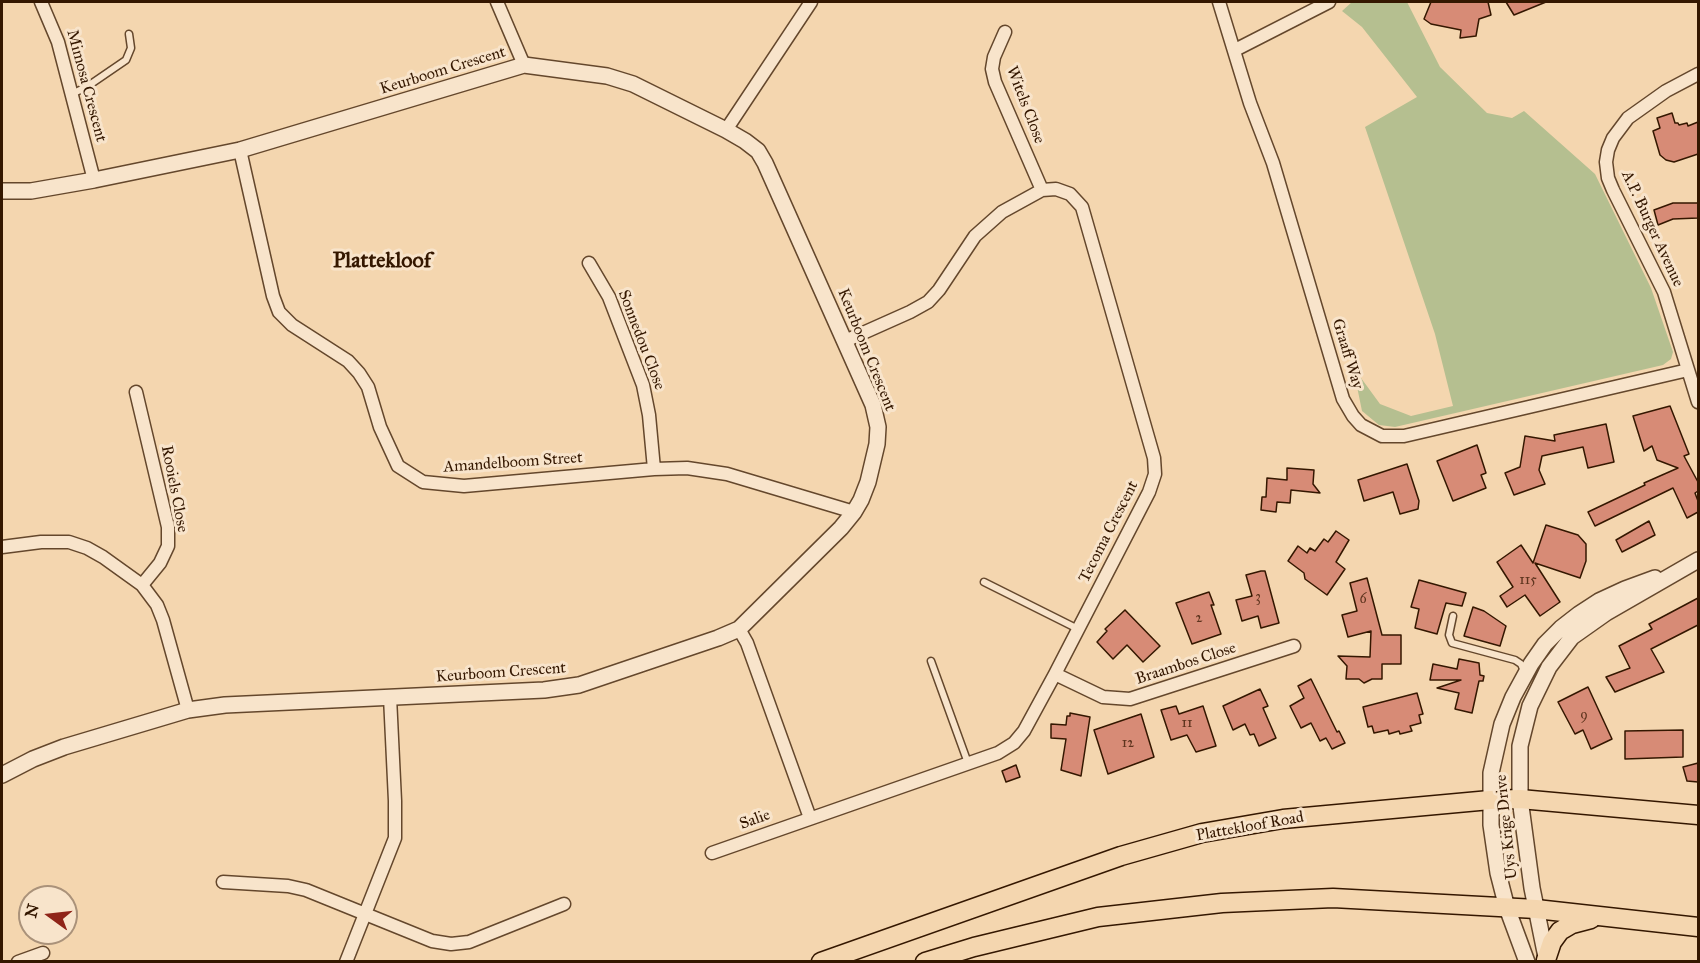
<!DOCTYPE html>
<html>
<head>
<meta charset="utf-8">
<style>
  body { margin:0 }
  #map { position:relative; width:1700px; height:963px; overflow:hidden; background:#f4d6af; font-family:"IM FELL Great Primer",serif }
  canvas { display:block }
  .frame { position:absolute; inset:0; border:3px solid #341700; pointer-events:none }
  .north { position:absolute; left:18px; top:885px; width:60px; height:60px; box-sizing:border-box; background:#f8e4cb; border:2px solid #aa927a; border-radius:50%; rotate:285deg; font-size:16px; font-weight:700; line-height:24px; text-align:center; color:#341700 }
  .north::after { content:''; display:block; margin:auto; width:21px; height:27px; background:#8f2418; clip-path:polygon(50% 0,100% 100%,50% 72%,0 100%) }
</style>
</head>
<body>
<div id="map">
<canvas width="1700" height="963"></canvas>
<div class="frame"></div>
<div class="north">N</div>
</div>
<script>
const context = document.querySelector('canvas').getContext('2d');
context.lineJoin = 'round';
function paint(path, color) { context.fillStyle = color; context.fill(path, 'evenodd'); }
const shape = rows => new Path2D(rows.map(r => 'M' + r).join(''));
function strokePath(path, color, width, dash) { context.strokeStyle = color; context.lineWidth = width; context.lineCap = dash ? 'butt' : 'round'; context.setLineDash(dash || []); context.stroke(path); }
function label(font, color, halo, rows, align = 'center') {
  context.font = font + ' "IM FELL Great Primer",serif'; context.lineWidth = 6; context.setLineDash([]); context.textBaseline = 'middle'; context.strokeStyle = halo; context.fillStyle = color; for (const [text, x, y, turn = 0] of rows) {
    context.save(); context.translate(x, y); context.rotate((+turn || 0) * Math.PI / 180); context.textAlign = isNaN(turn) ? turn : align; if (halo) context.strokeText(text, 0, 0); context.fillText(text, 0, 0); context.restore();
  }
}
paint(shape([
  [1352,2,1407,2,1440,67,1487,113,1512,118,1524,111,1595,174,1651,288,1673,352,1671,359,1663,365,1395,427,1379,425,1362,411,1353,367,1380,404,1411,416,1453,406,1435,334,1365,127,1417,97,1362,27,1342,11]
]), '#b5bf90');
const building = shape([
  [1431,2,1488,2,1491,15,1479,19,1476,36,1460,38,1461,30,1431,24,1424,19,1431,2],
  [1506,2,1546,2,1514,15,1506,2],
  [1672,113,1675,123,1678,123,1679,125,1687,123,1688,126,1698,122,1698,154,1674,162,1666,160,1660,155,1653,131,1660,128,1657,118,1672,113],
  [1673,203,1698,203,1698,218,1673,219,1658,225,1654,210,1673,203],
  [1670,406,1689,454,1684,456,1698,482,1698,491,1695,493,1698,501,1698,512,1687,518,1673,488,1595,526,1588,512,1645,485,1644,483,1678,468,1657,460,1652,446,1644,451,1633,416,1670,406],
  [1606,424,1614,462,1588,468,1583,447,1542,456,1539,470,1545,484,1514,495,1505,473,1520,467,1525,436,1555,441,1554,435,1606,424],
  [1477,445,1486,473,1481,475,1486,488,1453,501,1437,461,1477,445],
  [1407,464,1419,501,1418,509,1400,514,1393,492,1364,501,1358,480,1407,464],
  [1287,468,1314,470,1313,484,1320,493,1291,490,1290,503,1277,502,1276,512,1261,510,1262,497,1266,497,1267,478,1287,480,1287,468],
  [1649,521,1655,535,1622,552,1616,540,1649,521],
  [1546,525,1578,535,1586,544,1586,561,1580,578,1535,563,1560,602,1540,616,1525,595,1507,607,1500,596,1513,587,1497,562,1521,545,1533,563,1546,525],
  [1336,531,1349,540,1336,562,1345,569,1327,595,1305,579,1304,573,1288,561,1298,546,1307,553,1310,548,1315,551,1324,539,1328,542,1336,531],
  [1261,571,1265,571,1279,623,1261,628,1258,616,1242,621,1236,600,1252,596,1246,575,1261,571],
  [1367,578,1382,635,1401,635,1401,664,1382,664,1382,679,1372,679,1364,683,1359,679,1346,679,1347,666,1338,656,1370,657,1371,631,1348,637,1342,615,1357,611,1350,583,1367,578],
  [1419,580,1466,593,1462,606,1446,603,1437,634,1415,628,1419,609,1411,607,1419,580],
  [1209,592,1214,605,1211,605,1221,634,1192,644,1176,603,1209,592],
  [1698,598,1698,625,1651,649,1664,672,1615,692,1606,677,1630,668,1619,646,1652,629,1649,624,1698,598],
  [1473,607,1484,611,1506,626,1500,646,1464,636,1473,607],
  [1125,610,1160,646,1143,662,1127,645,1113,659,1097,642,1107,631,1105,629,1125,610],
  [1459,659,1479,663,1480,675,1484,676,1483,681,1479,681,1472,713,1455,709,1459,693,1437,688,1461,680,1430,680,1433,664,1457,669,1459,659],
  [1311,679,1337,732,1339,731,1345,743,1332,749,1326,738,1320,741,1311,723,1301,728,1290,706,1304,698,1298,686,1311,679],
  [1588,687,1612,739,1591,749,1583,730,1575,734,1558,702,1588,687],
  [1260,689,1268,706,1263,708,1276,738,1259,746,1254,734,1250,735,1245,724,1233,730,1223,706,1260,689],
  [1417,693,1423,714,1419,715,1421,723,1410,726,1412,731,1400,734,1399,731,1389,734,1388,730,1374,733,1372,726,1368,727,1363,707,1417,693],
  [1176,706,1179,714,1203,706,1216,746,1196,752,1187,735,1171,740,1161,710,1176,706],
  [1070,713,1090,717,1081,776,1061,770,1066,739,1051,738,1051,724,1066,725,1067,716,1070,716,1070,713],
  [1141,714,1154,757,1108,774,1094,730,1141,714],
  [1683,730,1683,757,1625,759,1625,731,1683,730],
  [1698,763,1698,782,1687,781,1683,767,1698,763],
  [1016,765,1020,777,1006,782,1002,771,1016,765]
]);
paint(building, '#d78b76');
strokePath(building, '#341700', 1.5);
const service = shape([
  [72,94,88,86,126,60,131,48,129,34],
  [984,582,1078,629],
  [1453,616,1449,635,1452,643,1515,660,1521,664,1524,671],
  [931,661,968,763]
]);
const minor = shape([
  [41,2,58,42,94,180],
  [497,2,524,65],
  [1219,2,1250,103,1273,163,1343,399,1353,416,1361,425,1382,436,1404,436,1688,370],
  [1005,32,994,57,992,69,995,82,1042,190],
  [1235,50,1329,2],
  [1698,74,1666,91,1628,118,1613,138,1608,150,1606,162,1608,178,1613,190,1664,292,1698,402],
  [726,130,811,2],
  [240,150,273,296,279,312,292,325,348,361,359,373,368,387,380,427,398,466,423,482,464,486,654,469,687,468,727,474,854,512],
  [589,263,609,297,643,385,649,415,654,469],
  [136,392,168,527,168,546,160,563,142,585],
  [2,547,41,542,69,542,87,548,103,557,142,585,157,605,163,620,188,710],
  [739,629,747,643,810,818],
  [1055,674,1103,697,1130,699,1294,646],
  [712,853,998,753,1014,743,1024,731,1055,674,1149,492,1155,474,1154,458,1082,207,1070,194,1056,189,1042,190,1002,212,975,236,939,290,928,302,910,312,845,341],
  [223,882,288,886,306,890,432,941,451,944,469,942,564,904],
  [18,962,43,953],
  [346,962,395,838,395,801,390,697]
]);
const tertiary = shape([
  [2,191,31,191,94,180,240,150,524,65,607,76,633,84,726,130,745,141,758,151,765,163,873,405,878,427,877,444,868,482,861,500,854,512,841,528,739,629,718,638,579,685,544,690,225,705,188,710,64,747,33,759,2,775],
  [1527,962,1507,908,1498,873,1491,825,1491,773,1502,724,1513,697,1531,664,1545,644,1561,628,1579,614,1599,601,1625,589,1655,578],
  [1547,962,1532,888,1520,799,1520,746,1530,706,1549,667,1572,637,1606,613,1698,560]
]);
const primary = shape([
  [1546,960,1552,942,1560,931,1572,924,1591,919],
  [821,962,1121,856,1202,833,1283,819,1490,800,1520,799,1698,815],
  [925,962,974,947,1098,917,1222,903,1333,898,1536,909,1698,927]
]);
strokePath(service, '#64472c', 9);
strokePath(minor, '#64472c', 15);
strokePath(tertiary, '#64472c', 18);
strokePath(primary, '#341700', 21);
strokePath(service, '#f8e4cb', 6);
strokePath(minor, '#f8e4cb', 12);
strokePath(tertiary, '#f8e4cb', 15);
strokePath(primary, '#f4d6af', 18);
label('14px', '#5d341e', null, [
  ["115",1528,581],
  ["3",1258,598],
  ["6",1363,600],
  ["2",1199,619],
  ["9",1584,716],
  ["11",1187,724],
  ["12",1128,744]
]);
label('16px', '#341700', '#f8e4cb', [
  ["Keurboom Crescent",443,71,-17],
  ["Mimosa Crescent",86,86,75],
  ["Witels Close",1025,105,69],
  ["A.P. Burger Avenue",1652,229,65],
  ["Sonnedou Close",641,340,69],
  ["Keurboom Crescent",866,350,68],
  ["Graaff Way",1347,354,73],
  ["Amandelboom Street",513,463,-4],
  ["Rooiels Close",174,489,79],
  ["Tecoma Crescent",1109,532,-63],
  ["Braambos Close",1186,664,-18],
  ["Keurboom Crescent",501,673,-4],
  ["Salie",755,820,-20],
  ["Plattekloof Road",1250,827,-10],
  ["Uys Krige Drive",1507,827,-96]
]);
label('bold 22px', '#341700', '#f8e4cb', [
  ["Plattekloof",382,262]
]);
</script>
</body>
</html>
